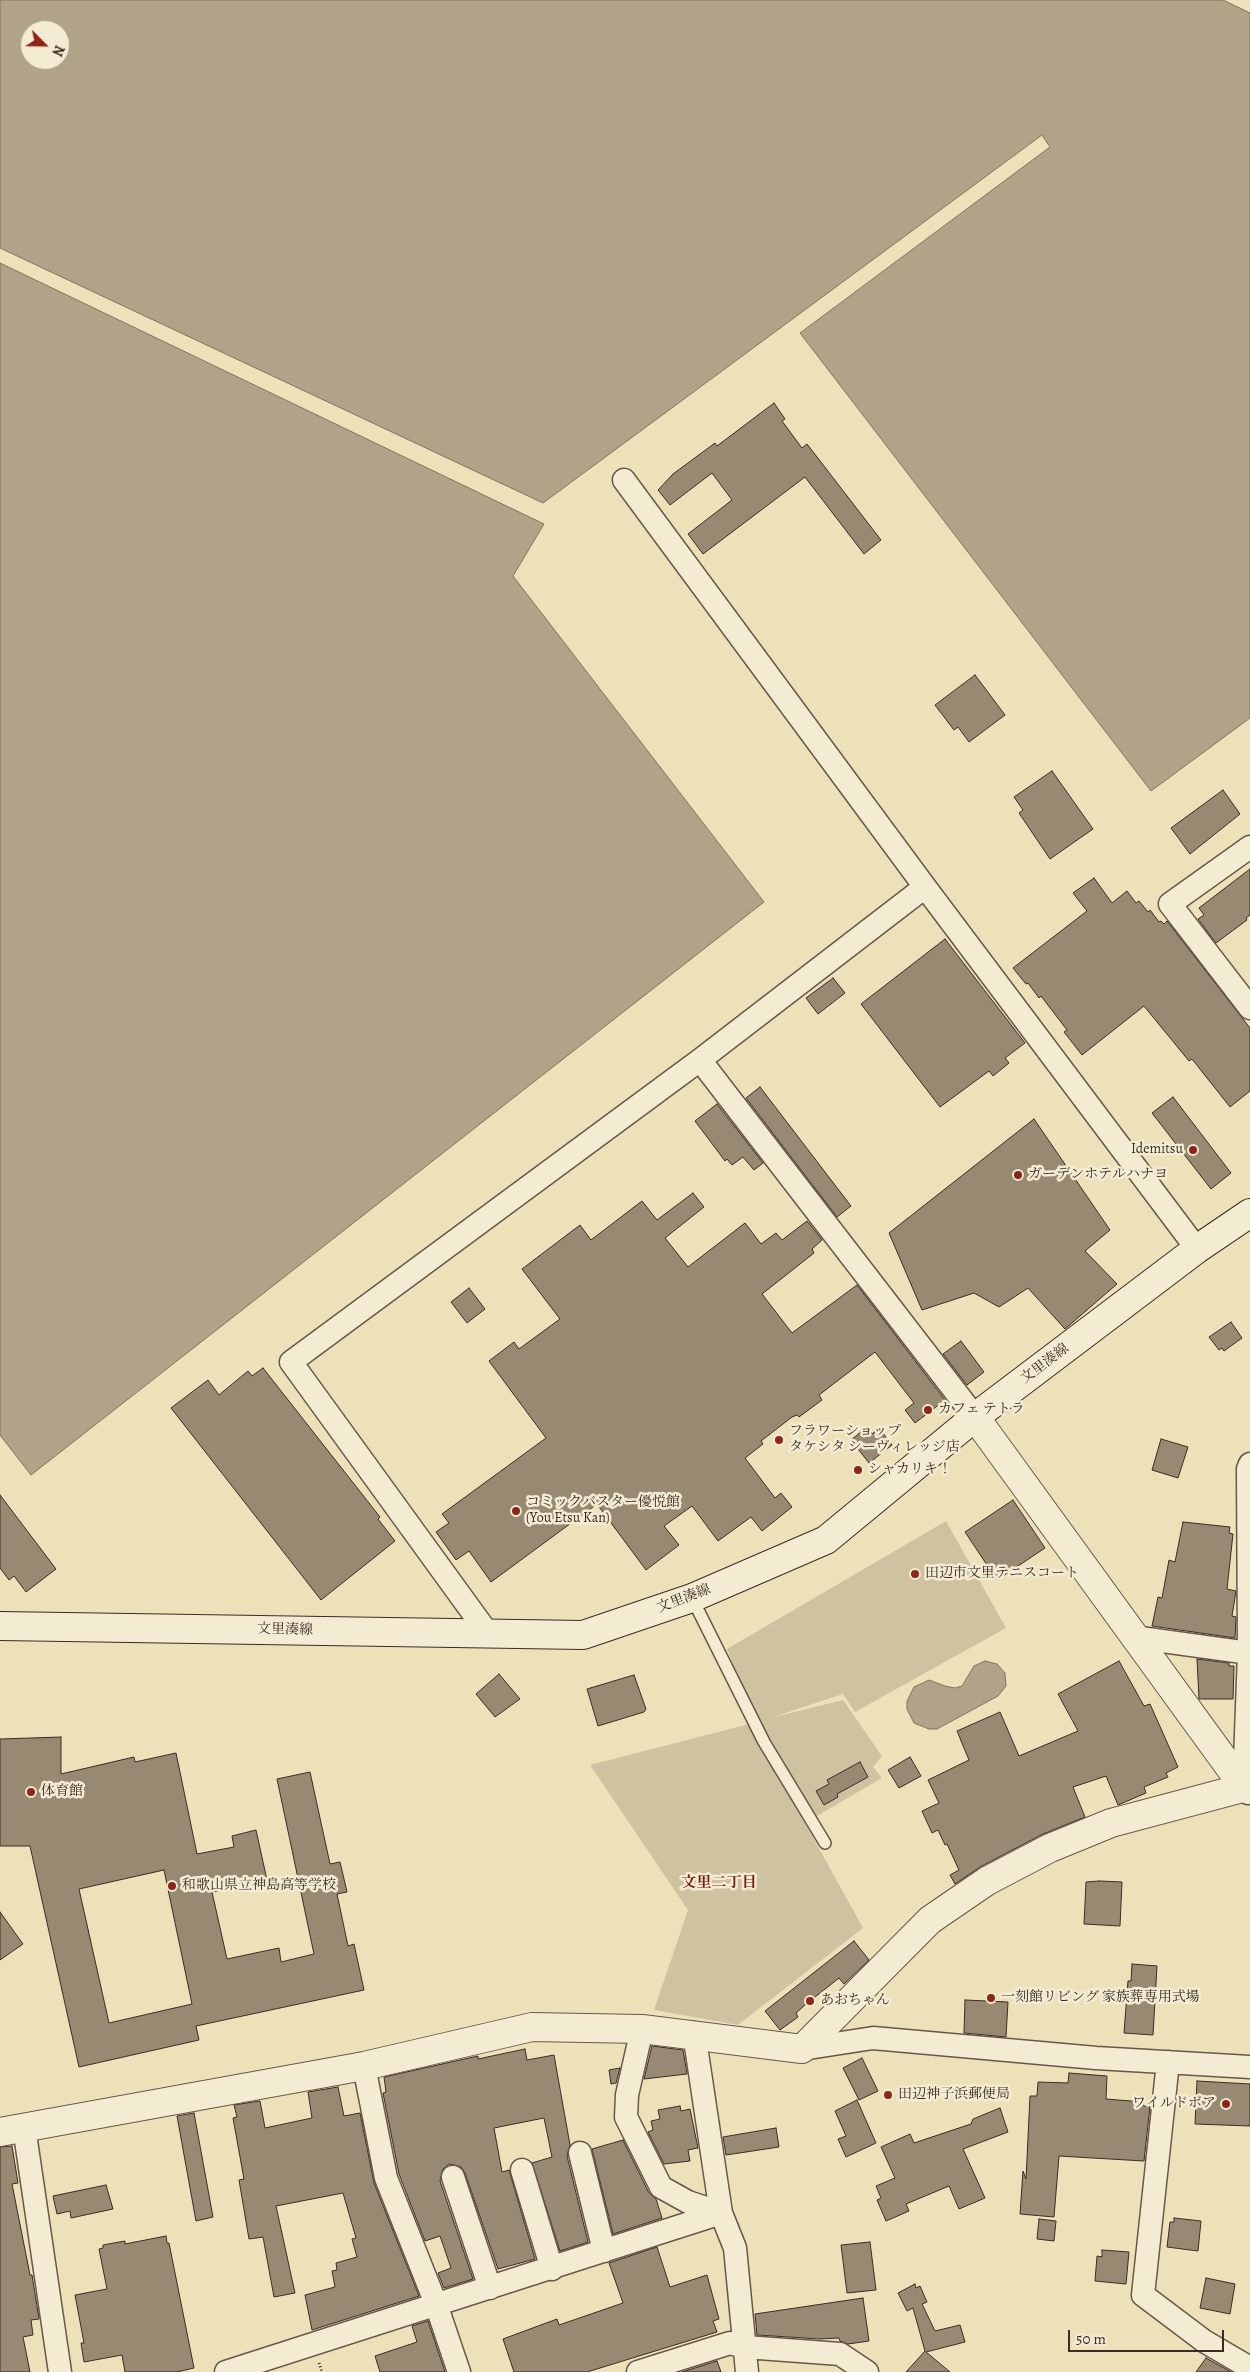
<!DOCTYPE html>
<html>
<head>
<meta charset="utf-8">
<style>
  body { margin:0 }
  #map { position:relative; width:1250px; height:2372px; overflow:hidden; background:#ede1b9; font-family:Alegreya,serif }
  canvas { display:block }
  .north { position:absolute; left:20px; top:20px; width:50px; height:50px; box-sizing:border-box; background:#f3ecd2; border:1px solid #aa9f8d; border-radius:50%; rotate:113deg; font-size:14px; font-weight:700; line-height:20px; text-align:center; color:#3c2b25 }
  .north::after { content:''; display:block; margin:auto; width:18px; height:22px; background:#8f2418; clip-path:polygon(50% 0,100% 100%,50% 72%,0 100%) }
  .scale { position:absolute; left:1068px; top:2330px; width:156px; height:22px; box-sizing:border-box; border:2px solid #3c2b25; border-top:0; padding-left:6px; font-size:15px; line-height:18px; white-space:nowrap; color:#3c2b25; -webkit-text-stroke:4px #f3ecd2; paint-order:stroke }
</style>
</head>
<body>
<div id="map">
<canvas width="1250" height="2372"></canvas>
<div class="north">N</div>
<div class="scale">50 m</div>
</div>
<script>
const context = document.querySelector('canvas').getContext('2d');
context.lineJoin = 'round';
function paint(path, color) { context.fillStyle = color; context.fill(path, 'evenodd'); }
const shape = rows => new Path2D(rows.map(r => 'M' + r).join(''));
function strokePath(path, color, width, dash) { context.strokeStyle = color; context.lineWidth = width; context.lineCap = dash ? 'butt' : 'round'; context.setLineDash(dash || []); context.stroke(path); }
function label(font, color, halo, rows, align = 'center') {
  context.font = font + ' Alegreya,"Noto Serif JP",serif'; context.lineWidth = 5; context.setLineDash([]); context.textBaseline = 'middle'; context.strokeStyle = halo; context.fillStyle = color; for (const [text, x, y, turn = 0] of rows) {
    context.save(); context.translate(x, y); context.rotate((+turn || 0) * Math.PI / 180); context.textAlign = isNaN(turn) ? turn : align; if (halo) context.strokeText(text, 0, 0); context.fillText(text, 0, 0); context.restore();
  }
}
paint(shape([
  [946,1521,1006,1628,855,1712,843,1694,770,1718,843,1700,882,1756,873,1767,882,1778,805,1823,863,1928,738,2025,654,2010,688,1910,590,1765,757,1722,727,1649]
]), '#cfc2a0');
const water = shape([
  [0,0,1223,0,1250,13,1250,718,1151,791,800,333,1050,147,1042,135,543,503,0,248,0,0],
  [30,30,60,30,60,60,30,60,30,30],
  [0,263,544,524,513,576,764,902,31,1475,0,1435,0,263],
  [985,1661,997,1664,1005,1673,1006,1686,998,1696,937,1729,929,1729,914,1723,907,1709,907,1701,914,1687,929,1680,945,1686,955,1688,962,1686,974,1666,985,1661]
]);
paint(water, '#b1a387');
strokePath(water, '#827360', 1);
const building = shape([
  [774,403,785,419,782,421,802,448,807,444,881,540,864,554,805,477,703,554,688,534,732,500,712,473,670,505,658,490,673,474,715,443,717,446,774,403],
  [975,675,1005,715,969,742,958,727,954,730,935,705,975,675],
  [1052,771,1093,829,1050,859,1019,813,1023,810,1014,797,1052,771],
  [1223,790,1240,814,1190,854,1171,828,1223,790],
  [1250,869,1250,915,1246,918,1247,920,1216,943,1198,919,1204,915,1199,908,1250,869],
  [1094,878,1112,903,1127,891,1136,903,1139,901,1148,912,1150,910,1159,922,1161,921,1164,924,1167,921,1250,1028,1250,1091,1230,1107,1192,1059,1189,1061,1144,1006,1082,1055,1064,1032,1067,1030,1041,996,1039,998,1028,983,1026,984,1013,968,1087,911,1073,893,1094,878],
  [945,939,1025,1043,1005,1058,1009,1063,993,1076,989,1071,940,1107,861,1004,945,939],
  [833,978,845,993,818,1014,806,998,833,978],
  [760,1087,851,1206,837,1217,746,1098,760,1087],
  [1173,1097,1231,1173,1211,1189,1152,1113,1173,1097],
  [717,1104,763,1163,754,1170,743,1157,732,1165,727,1159,725,1161,695,1121,717,1104],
  [1034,1119,1110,1230,1085,1251,1117,1284,1065,1329,1028,1288,999,1307,974,1293,922,1310,889,1233,1034,1119],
  [693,1193,704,1207,665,1238,688,1267,745,1223,761,1244,776,1233,782,1240,807,1221,822,1240,812,1249,814,1253,762,1294,792,1333,857,1285,945,1400,915,1423,905,1410,914,1403,875,1352,819,1395,822,1400,799,1417,797,1415,792,1417,761,1441,763,1444,745,1458,775,1498,781,1493,792,1507,762,1531,751,1517,718,1541,692,1506,664,1526,679,1545,646,1570,597,1504,491,1582,469,1551,456,1560,436,1532,449,1523,442,1514,546,1438,489,1361,514,1342,519,1349,560,1319,522,1269,580,1225,591,1240,642,1201,657,1220,693,1193],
  [469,1288,485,1309,467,1323,451,1302,469,1288],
  [1231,1322,1242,1338,1224,1351,1222,1348,1219,1350,1209,1337,1231,1322],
  [961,1341,984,1372,967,1385,943,1354,961,1341],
  [263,1368,380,1517,378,1519,395,1541,321,1600,171,1408,208,1380,219,1395,248,1371,252,1376,263,1368],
  [867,1427,872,1434,879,1428,892,1445,869,1463,851,1440,867,1427],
  [1161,1439,1188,1447,1178,1478,1152,1470,1161,1439],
  [0,1495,56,1569,26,1592,14,1576,9,1580,0,1568,0,1495],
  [1013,1500,1045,1548,997,1580,965,1532,1013,1500],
  [1183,1522,1230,1527,1229,1533,1233,1534,1227,1589,1236,1591,1232,1616,1236,1617,1235,1638,1152,1626,1158,1597,1162,1598,1169,1560,1175,1562,1183,1522],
  [1197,1659,1229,1663,1229,1666,1234,1666,1233,1699,1199,1699,1197,1659],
  [1119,1661,1144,1706,1150,1704,1178,1767,1166,1773,1168,1777,1144,1787,1146,1793,1118,1805,1106,1776,1073,1787,1085,1817,1043,1834,980,1867,955,1884,950,1875,959,1870,947,1844,945,1845,938,1830,932,1833,922,1811,939,1803,928,1780,969,1760,957,1731,1000,1712,1019,1756,1078,1731,1058,1694,1119,1661],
  [499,1674,520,1699,495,1717,476,1694,499,1674],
  [634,1675,646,1709,644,1712,598,1726,587,1689,634,1675],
  [61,1737,61,1774,134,1757,135,1762,176,1753,197,1854,234,1847,232,1836,256,1830,267,1880,212,1892,227,1959,279,1948,281,1962,314,1954,277,1779,310,1772,330,1864,340,1862,347,1892,337,1894,348,1946,354,1944,364,1990,196,2026,199,2040,79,2067,30,1846,0,1846,0,1739,61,1737],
  [164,1870,192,2004,109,2023,79,1889,164,1870],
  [910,1757,921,1776,899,1788,888,1770,910,1757],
  [860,1762,868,1777,837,1794,838,1797,824,1805,816,1791,829,1784,827,1780,860,1762],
  [1099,1881,1122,1882,1120,1926,1084,1924,1086,1882,1099,1881],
  [0,1912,23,1944,0,1960,0,1912],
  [854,1941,869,1960,844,1984,839,1978,805,2005,796,2013,798,2017,780,2030,765,2011,854,1941],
  [1132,1964,1157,1966,1153,2035,1124,2033,1128,1981,1131,1981,1132,1964],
  [965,2000,1008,2002,1006,2037,964,2033,965,2000],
  [652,2046,683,2050,687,2074,644,2079,652,2046],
  [525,2049,527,2060,554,2055,570,2145,567,2156,588,2242,560,2251,532,2163,552,2157,544,2118,494,2128,502,2172,509,2170,535,2259,498,2269,465,2173,461,2167,449,2164,443,2169,440,2181,473,2279,444,2288,438,2273,451,2268,440,2236,425,2241,399,2174,383,2093,386,2092,384,2077,478,2056,478,2059,525,2049],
  [862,2058,878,2091,859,2100,843,2068,862,2058],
  [620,2068,616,2083,611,2084,609,2070,620,2068],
  [1069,2073,1107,2076,1106,2099,1143,2102,1143,2106,1150,2106,1144,2161,1059,2156,1054,2217,1020,2214,1023,2171,1026,2179,1030,2096,1037,2096,1038,2082,1068,2083,1069,2073],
  [1197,2081,1250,2084,1250,2126,1195,2124,1197,2081],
  [338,2087,344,2116,360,2113,374,2183,419,2296,312,2330,305,2295,335,2287,332,2271,337,2270,336,2263,357,2257,352,2239,356,2238,343,2193,276,2206,295,2293,274,2297,263,2237,249,2239,239,2180,244,2179,233,2118,237,2117,234,2105,260,2101,265,2128,312,2118,308,2092,338,2087],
  [857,2100,876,2143,846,2157,838,2139,846,2136,835,2111,857,2100],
  [680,2106,681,2111,690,2109,698,2148,688,2150,690,2161,664,2164,648,2132,653,2130,651,2121,660,2119,658,2110,680,2106],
  [1000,2108,1008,2132,963,2149,985,2198,959,2209,949,2186,906,2204,909,2211,886,2221,877,2200,881,2198,876,2186,895,2178,881,2147,910,2134,914,2143,971,2124,973,2119,1000,2108],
  [194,2113,213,2217,196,2221,177,2116,194,2113],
  [776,2128,779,2147,726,2155,723,2137,776,2128],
  [623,2140,649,2193,656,2199,662,2218,613,2234,592,2149,623,2140],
  [12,2146,18,2183,12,2184,30,2275,32,2275,39,2319,31,2320,33,2335,23,2337,30,2372,0,2372,0,2147,12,2146],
  [106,2185,113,2209,71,2218,70,2211,57,2214,53,2196,106,2185],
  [1174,2218,1201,2221,1198,2251,1167,2247,1170,2222,1174,2222,1174,2218],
  [1039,2219,1056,2221,1054,2241,1037,2239,1039,2219],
  [166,2236,167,2243,169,2243,194,2368,177,2372,125,2372,122,2355,84,2362,81,2343,84,2343,75,2295,107,2289,99,2249,103,2248,103,2245,125,2241,125,2244,166,2236],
  [870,2242,876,2290,847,2293,841,2245,870,2242],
  [657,2247,670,2287,707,2275,719,2319,713,2321,717,2332,587,2372,514,2372,503,2339,557,2319,559,2325,623,2303,609,2263,657,2247],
  [1102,2250,1129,2252,1126,2284,1095,2281,1097,2256,1102,2257,1102,2250],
  [1206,2278,1235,2284,1230,2314,1200,2308,1206,2278],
  [915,2284,916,2288,920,2286,927,2302,922,2304,935,2331,960,2325,965,2342,926,2352,950,2372,906,2372,925,2351,913,2308,907,2311,898,2293,915,2284],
  [863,2298,869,2341,848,2344,840,2341,839,2338,820,2339,757,2335,755,2314,863,2298],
  [428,2321,445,2372,380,2372,375,2356,417,2342,412,2326,428,2321],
  [1206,2358,1231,2372,1196,2372,1206,2358],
  [717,2361,721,2372,682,2372,717,2361]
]);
paint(building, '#988a72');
strokePath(building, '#3c2b25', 1);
const service = shape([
  [692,1598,764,1742,825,1843]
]);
const minor = shape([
  [624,480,925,887,1197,1249],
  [1250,847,1170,904,1250,1008],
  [700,1060,975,1417],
  [489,1635,291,1362,700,1060,925,887],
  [1133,1637,1250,1653],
  [1248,1793,1244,1787,1249,1653,1248,1469,1250,1464],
  [642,2029,627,2095,626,2117,661,2187,688,2202,721,2213],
  [694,2033,721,2213,735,2248,747,2372],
  [802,2049,873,2038,1096,2058,1250,2067],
  [1168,2062,1143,2295,1204,2341,1250,2368],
  [364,2066,386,2178,436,2304,459,2372],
  [24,2127,60,2372],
  [580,2153,604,2251],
  [522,2170,552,2269],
  [453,2177,490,2288],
  [226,2372,721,2213],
  [638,2372,730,2343,745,2347,840,2354,867,2372]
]);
const tertiary = shape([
  [975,1417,1244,1787],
  [0,2132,364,2066,532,2027,642,2029,802,2049,930,1920,987,1881,1050,1848,1111,1823,1250,1786]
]);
const secondary = shape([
  [0,1626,583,1635,692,1598,826,1540,975,1417,1197,1249,1250,1213]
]);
strokePath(service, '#68584a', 14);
strokePath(minor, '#68584a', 25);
strokePath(tertiary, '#68584a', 30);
strokePath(secondary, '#3c2b25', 30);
strokePath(shape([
  [319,2363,322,2372]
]), '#3c2b25', 3, [1, 2.5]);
strokePath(service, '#f3ecd2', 11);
strokePath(minor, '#f3ecd2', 22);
strokePath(tertiary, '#f3ecd2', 28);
strokePath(secondary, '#f3ecd2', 28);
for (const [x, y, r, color] of [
  [1193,1150,5,"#8f2418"],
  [1018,1175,5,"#8f2418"],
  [928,1410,5,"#8f2418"],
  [779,1440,5,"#8f2418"],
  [858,1470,5,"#8f2418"],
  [516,1511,5,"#8f2418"],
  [915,1574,5,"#8f2418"],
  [31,1792,5,"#8f2418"],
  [172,1886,5,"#8f2418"],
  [991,1998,5,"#8f2418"],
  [810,2001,5,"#8f2418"],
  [888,2095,5,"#8f2418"],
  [1226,2104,5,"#8f2418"]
]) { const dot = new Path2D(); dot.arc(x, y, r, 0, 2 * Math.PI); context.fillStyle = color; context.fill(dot); strokePath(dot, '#f3ecd2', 2); }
label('14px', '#3c2b25', '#f3ecd2', [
  ["Idemitsu",1183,1150,"right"],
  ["ガーデンホテルハナヨ",1028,1175],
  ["カフェ テトラ",938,1410],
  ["フラワーショップ",789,1432],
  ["タケシタ シーヴィレッジ店",789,1448],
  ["シャカリキ！",868,1470],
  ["コミックバスター優悦館",526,1503],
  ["(You Etsu Kan)",526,1519],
  ["田辺市文里テニスコート",925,1574],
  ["体育館",41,1792],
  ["和歌山県立神島高等学校",182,1886],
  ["一刻館リビング 家族葬専用式場",1001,1998],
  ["あおちゃん",820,2001],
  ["田辺神子浜郵便局",898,2095],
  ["ワイルドボア",1216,2104,"right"]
], 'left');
label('14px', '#3c2b25', '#f3ecd2', [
  ["文里湊線",1045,1364,-37],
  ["文里湊線",684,1599,-21],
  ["文里湊線",285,1630,1]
]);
label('bold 15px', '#7a1f14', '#f3ecd2', [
  ["文里二丁目",719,1883]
]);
</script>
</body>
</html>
